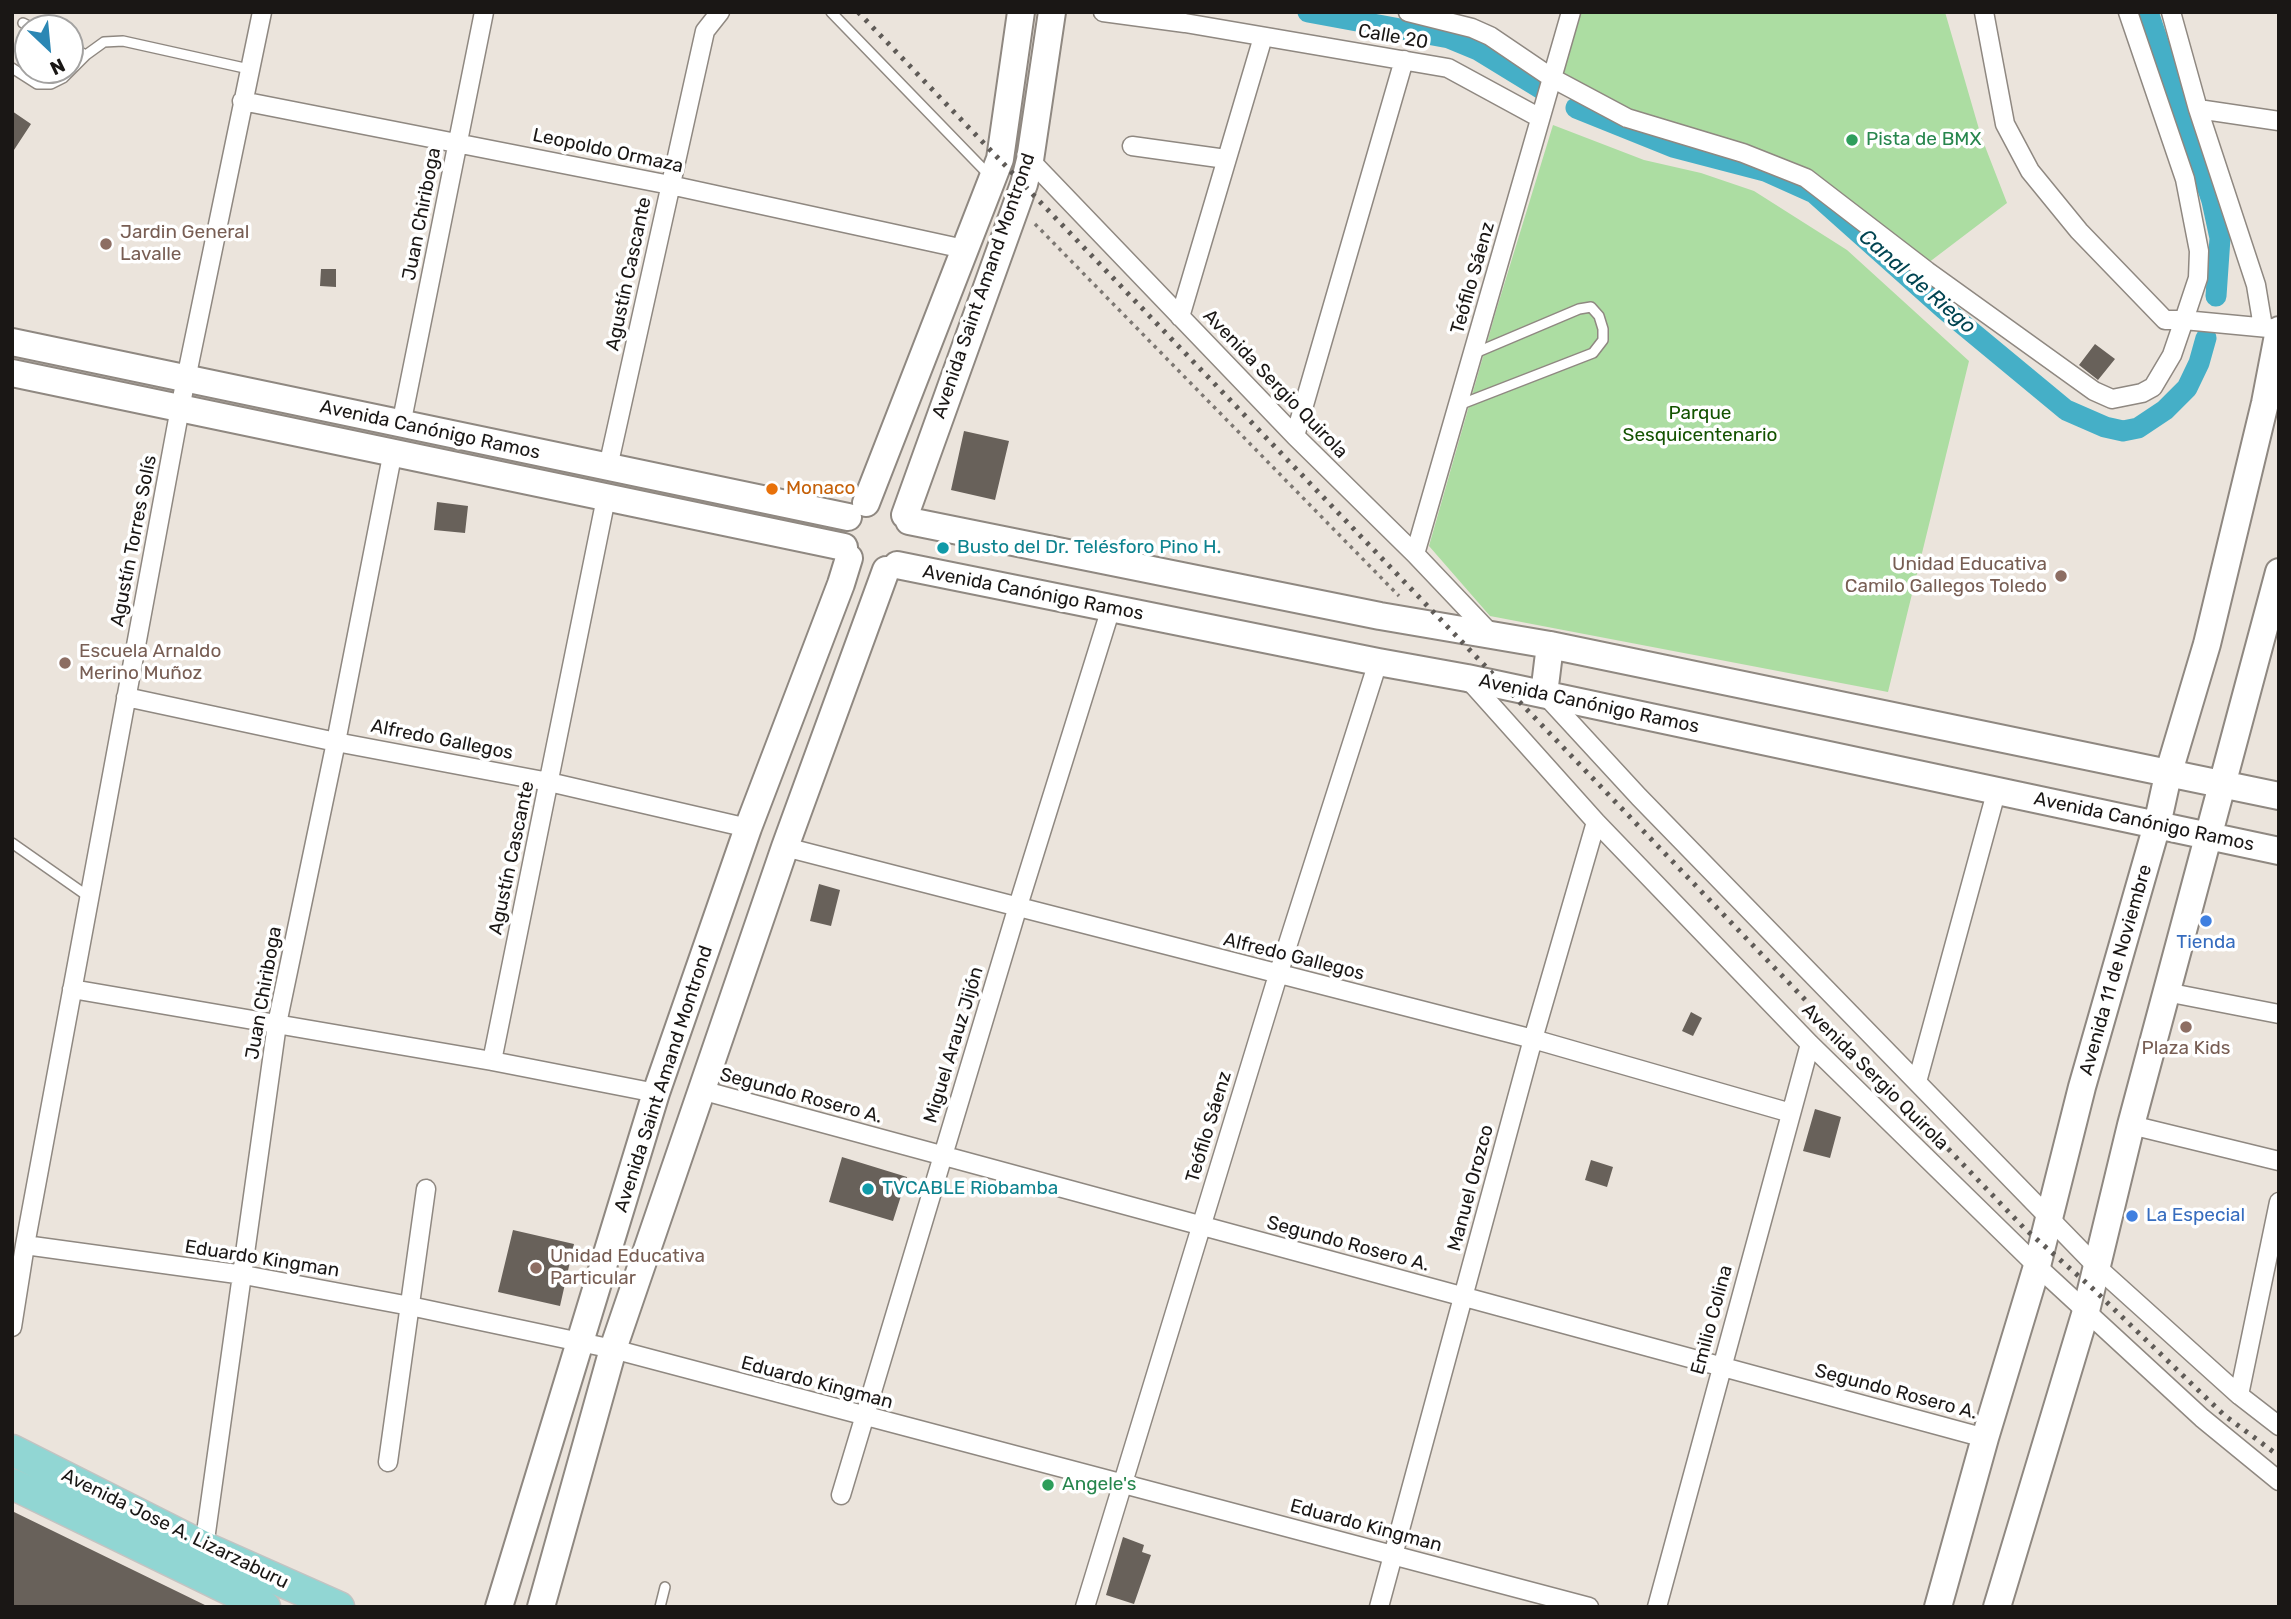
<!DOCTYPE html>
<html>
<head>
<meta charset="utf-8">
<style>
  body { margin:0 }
  #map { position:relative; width:2291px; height:1619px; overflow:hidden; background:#ebe4dc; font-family:Rubik,sans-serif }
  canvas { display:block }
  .frame { position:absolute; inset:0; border:14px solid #1a1715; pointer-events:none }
  .north { position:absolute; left:14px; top:14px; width:70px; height:70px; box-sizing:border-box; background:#fff; border:2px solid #a3a2a1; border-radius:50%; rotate:154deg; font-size:19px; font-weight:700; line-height:28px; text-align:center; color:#1a1715 }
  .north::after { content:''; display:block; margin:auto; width:24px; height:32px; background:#2b87b4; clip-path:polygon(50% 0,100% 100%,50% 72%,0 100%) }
</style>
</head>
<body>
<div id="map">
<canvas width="2291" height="1619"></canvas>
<div class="frame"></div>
<div class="north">N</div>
</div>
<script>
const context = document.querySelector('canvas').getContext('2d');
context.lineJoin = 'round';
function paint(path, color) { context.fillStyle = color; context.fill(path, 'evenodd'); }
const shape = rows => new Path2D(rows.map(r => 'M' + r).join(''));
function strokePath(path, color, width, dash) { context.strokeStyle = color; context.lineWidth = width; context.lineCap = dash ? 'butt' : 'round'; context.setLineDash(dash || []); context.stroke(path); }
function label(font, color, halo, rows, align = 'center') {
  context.font = font + ' Rubik,sans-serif'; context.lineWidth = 7; context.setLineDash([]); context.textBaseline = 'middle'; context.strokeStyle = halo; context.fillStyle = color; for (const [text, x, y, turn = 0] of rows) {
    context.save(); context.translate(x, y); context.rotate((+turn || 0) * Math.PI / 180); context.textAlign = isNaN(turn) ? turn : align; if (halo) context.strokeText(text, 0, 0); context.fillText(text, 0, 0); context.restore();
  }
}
paint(shape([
  [1580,12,1945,12,1981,136,2007,203,1928,263,1812,174,1631,111,1563,73],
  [1553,125,1644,160,1701,173,1754,191,1847,250,1969,361,1888,692,1490,616,1429,546,1496,311]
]), '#acdda2');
strokePath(shape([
  [1308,12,1449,38,1478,50,1545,91],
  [2148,12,2212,201,2220,238,2216,296],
  [1576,108,1673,147,1765,171,1814,193,1944,309,2066,410,2105,427,2123,431,2138,428,2165,410,2187,388,2199,363,2206,338]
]), '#45afc7', 21);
paint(shape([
  [12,111,31,124,12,153],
  [321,269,336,269,336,287,320,286],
  [2095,344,2115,359,2098,380,2079,365],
  [964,431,1009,441,995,500,951,490],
  [437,502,468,506,465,533,434,530],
  [819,884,840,890,831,926,810,921],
  [1691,1012,1702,1018,1693,1036,1682,1031],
  [1815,1109,1841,1117,1830,1158,1803,1151],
  [842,1157,907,1177,893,1221,829,1202],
  [1591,1160,1613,1167,1607,1187,1585,1180],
  [513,1230,574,1244,560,1306,498,1292],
  [12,1511,209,1607,12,1607],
  [1123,1537,1144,1545,1142,1552,1151,1555,1134,1604,1106,1595]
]), '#68615a');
const lane = shape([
  [831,12,989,175],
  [23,23,33,28],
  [70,47,86,55],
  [12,68,37,84,51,84,63,78,86,55,104,42,123,41,249,69],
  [1459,405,1593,353,1603,340,1603,329,1599,316,1591,307,1579,309,1475,353],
  [12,843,89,897],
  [660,1607,665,1587]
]);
const street = shape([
  [1103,12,1185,23,1448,68,1540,118],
  [1408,12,1472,28,1490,36,1552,78,1627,118,1743,153,1806,178,1927,271,2094,391,2112,399,2142,393,2153,387,2172,355,2184,320,2279,329],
  [1984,12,2005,124,2030,171,2079,231,2165,320,2184,320,2198,278,2199,251,2185,179,2128,12],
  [2171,12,2198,109,2279,121],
  [242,101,670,185,964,249],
  [2198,109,2256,285,2263,327],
  [1132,146,1226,159],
  [1030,160,1295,436,1415,554,1491,634],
  [1180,317,1263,37],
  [401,425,484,12],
  [1295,436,1404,60],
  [608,467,705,31,720,12],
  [1415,554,1571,12],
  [1467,678,1596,822,1810,1044,2037,1266,2202,1418,2279,1481],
  [1545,695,1639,797,2097,1267,2239,1395,2279,1426],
  [126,697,336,742,549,782,748,828],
  [785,847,1533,1039,1791,1113],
  [72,989,492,1061,656,1093],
  [2166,992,2279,1014],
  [492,1061,606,498],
  [1917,1082,1997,789],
  [701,1090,1985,1438],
  [2131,1125,2279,1161],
  [25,1245,244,1275,410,1306,613,1349,1589,1607],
  [12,1327,25,1245,180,408,262,12],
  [2239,1395,2279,1202],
  [388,1462,426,1189],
  [841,1495,1018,906,1111,608],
  [204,1547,277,1024,336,742,393,451],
  [1085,1607,1278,975,1378,662],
  [1379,1607,1533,1039,1596,822],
  [1657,1607,1810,1044]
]);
const secondary = shape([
  [12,342,848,517],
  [12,373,844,547],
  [866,503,1000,159,1021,12],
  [905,515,1024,184,1030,160,1052,12],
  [909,521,1380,616,1550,645,2279,796],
  [897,565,1378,662,1467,678,2279,851],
  [1544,694,1550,645],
  [499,1607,656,1093,748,828,841,584,849,558],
  [541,1607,613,1349,785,847,886,570],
  [1938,1607,1985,1438,2037,1266,2082,1087,2157,825,2168,775,2207,644,2265,403,2279,330],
  [1997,1607,2086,1311,2131,1125,2279,572]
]);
const primary = shape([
  [12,1450,204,1547,339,1607],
  [12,1484,265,1607]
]);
strokePath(lane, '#8f8881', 12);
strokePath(street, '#8f8881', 21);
strokePath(secondary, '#8f8881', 30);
strokePath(primary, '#c3c3c2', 33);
strokePath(shape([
  [1035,224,1399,596]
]), '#7d7873', 3.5, [3.5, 5]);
strokePath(lane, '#fff', 9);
strokePath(street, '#fff', 18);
strokePath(secondary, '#fff', 26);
strokePath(primary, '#91d6d3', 30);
strokePath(shape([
  [858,12,2024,1228,2091,1287,2224,1415,2279,1456]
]), '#5f5b57', 5, [3.5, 7]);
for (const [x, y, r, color] of [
  [1852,140,7,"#2e9e5b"],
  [106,244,7,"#8d6e63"],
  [772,489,7,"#e8710a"],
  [943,548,7,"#0f9aa8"],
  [2061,576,7,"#8d6e63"],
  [65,663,7,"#8d6e63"],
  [2206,921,7,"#3f7fe0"],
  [2186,1027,7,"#8d6e63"],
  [868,1189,7,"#0f9aa8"],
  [2132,1216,7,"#3f7fe0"],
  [536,1268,7,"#8d6e63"],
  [1048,1485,7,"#2e9e5b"]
]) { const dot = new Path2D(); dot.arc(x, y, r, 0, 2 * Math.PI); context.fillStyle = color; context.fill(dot); strokePath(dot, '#fff', 2.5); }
label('19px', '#1a1715', '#fff', [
  ["Calle 20",1393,37,10],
  ["Leopoldo Ormaza",608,151,12],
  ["Juan Chiriboga",422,214,-79],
  ["Agustín Cascante",629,274,-78],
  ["Teófilo Sáenz",1473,278,-74],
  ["Avenida Saint Amand Montrond",984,286,-71],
  ["Avenida Sergio Quirola",1275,384,46],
  ["Avenida Canónigo Ramos",430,430,12],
  ["Agustín Torres Solís",134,541,-79],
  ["Avenida Canónigo Ramos",1033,593,11],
  ["Avenida Canónigo Ramos",1589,704,12],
  ["Alfredo Gallegos",442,740,11],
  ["Avenida Canónigo Ramos",2144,822,12],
  ["Agustín Cascante",512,858,-78],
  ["Alfredo Gallegos",1294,957,14],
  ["Avenida 11 de Noviembre",2116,970,-74],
  ["Juan Chiriboga",264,993,-80],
  ["Miguel Arauz Jijón",954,1045,-73],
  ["Avenida Sergio Quirola",1875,1077,45],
  ["Avenida Saint Amand Montrond",664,1079,-72],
  ["Segundo Rosero A.",801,1096,15],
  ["Teófilo Sáenz",1209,1127,-73],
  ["Manuel Orozco",1471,1188,-75],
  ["Segundo Rosero A.",1348,1244,15],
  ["Eduardo Kingman",262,1259,9],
  ["Emilio Colina",1712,1320,-75],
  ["Eduardo Kingman",817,1383,15],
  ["Segundo Rosero A.",1896,1392,15],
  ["Eduardo Kingman",1366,1526,15],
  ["Avenida Jose A. Lizarzaburu",175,1529,26]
]);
label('19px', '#27864d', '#fff', [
  ["Pista de BMX",1866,140],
  ["Angele's",1062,1485]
], 'left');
label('19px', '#785e54', '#fff', [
  ["Jardin General",120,233],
  ["Lavalle",120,255],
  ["Unidad Educativa",2047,565,"right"],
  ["Camilo Gallegos Toledo",2047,587,"right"],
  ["Escuela Arnaldo",79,652],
  ["Merino Muñoz",79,674],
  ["Plaza Kids",2186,1049,"center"],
  ["Unidad Educativa",550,1257],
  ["Particular",550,1279]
], 'left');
label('19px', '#135300', '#fff', [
  ["Parque",1700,414],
  ["Sesquicentenario",1700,436]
]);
label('19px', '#c56008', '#fff', [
  ["Monaco",786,489]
], 'left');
label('19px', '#0d838f', '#fff', [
  ["Busto del Dr. Telésforo Pino H.",957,548],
  ["TVCABLE Riobamba",882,1189]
], 'left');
label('19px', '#366cbe', '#fff', [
  ["Tienda",2206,943],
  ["La Especial",2146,1216,"left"]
]);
label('italic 21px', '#014451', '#fff', [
  ["Canal de Riego",1917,282,41]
]);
</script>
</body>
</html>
